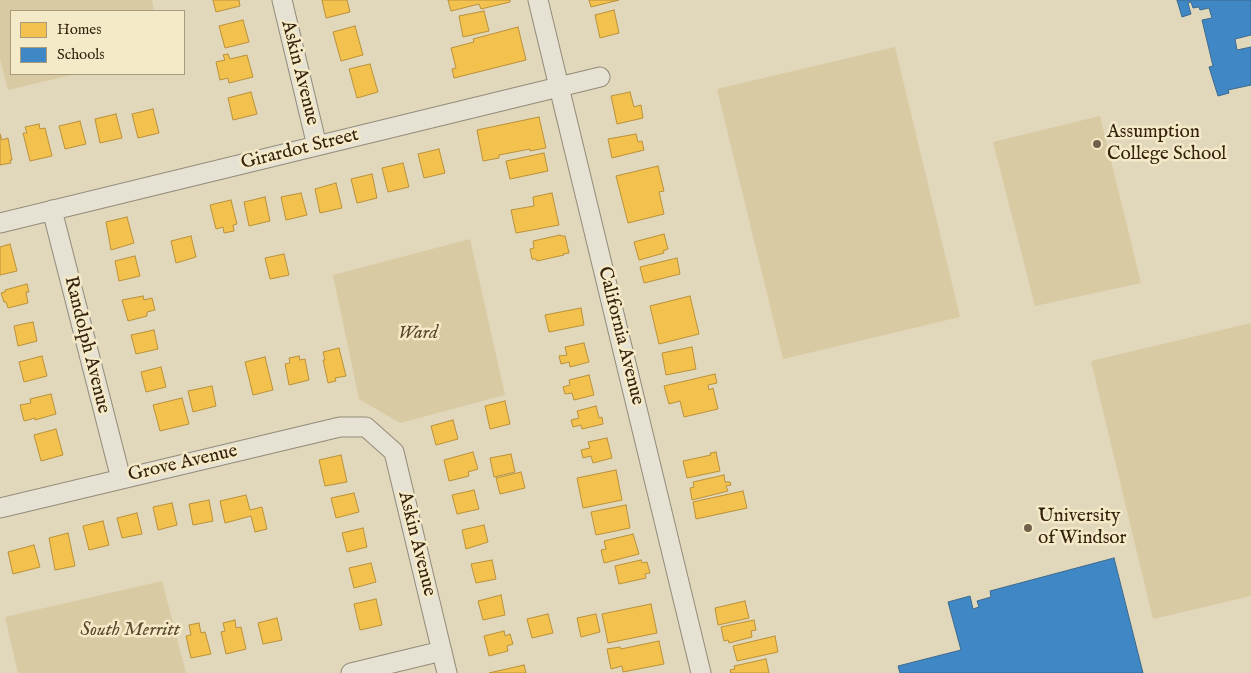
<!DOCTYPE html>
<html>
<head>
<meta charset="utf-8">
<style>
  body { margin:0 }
  #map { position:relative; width:1251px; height:673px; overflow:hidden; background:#e1d7ba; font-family:"IM FELL English",serif }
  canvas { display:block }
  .legend { position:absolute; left:10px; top:10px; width:175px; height:65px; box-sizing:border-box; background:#f5eac8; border:1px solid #a89a7d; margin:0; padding:6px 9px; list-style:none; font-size:15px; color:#34220d }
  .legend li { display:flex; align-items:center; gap:10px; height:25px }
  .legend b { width:25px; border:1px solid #a89a7d }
</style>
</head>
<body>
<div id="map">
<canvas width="1251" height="673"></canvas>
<ul class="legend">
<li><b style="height:14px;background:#f2c14e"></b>Homes</li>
<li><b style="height:14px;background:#3f88c5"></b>Schools</li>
</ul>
</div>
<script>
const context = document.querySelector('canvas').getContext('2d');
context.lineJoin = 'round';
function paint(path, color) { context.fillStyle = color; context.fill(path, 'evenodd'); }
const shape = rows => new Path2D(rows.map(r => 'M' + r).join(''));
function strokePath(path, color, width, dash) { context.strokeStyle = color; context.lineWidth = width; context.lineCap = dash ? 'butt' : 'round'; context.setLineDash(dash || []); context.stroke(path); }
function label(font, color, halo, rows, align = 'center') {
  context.font = font + ' "IM FELL English",serif'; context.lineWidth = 5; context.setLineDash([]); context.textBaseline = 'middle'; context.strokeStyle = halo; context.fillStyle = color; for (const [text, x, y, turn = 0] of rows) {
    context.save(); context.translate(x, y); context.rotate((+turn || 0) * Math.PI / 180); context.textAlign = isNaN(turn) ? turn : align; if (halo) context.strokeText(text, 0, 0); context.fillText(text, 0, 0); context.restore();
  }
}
paint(shape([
  [0,0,152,0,154,11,11,11,11,74,75,74,8,90,0,59],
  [895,47,960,317,783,359,717,89],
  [1100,116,1141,283,1035,306,993,142],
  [470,239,505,395,400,423,359,399,333,275],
  [1251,323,1251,596,1153,619,1091,361],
  [162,581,186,673,18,673,5,617]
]), '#d8caa3');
const homes = shape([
  [213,0,239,0,240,6,216,12,213,0],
  [322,0,347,0,350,12,326,18,322,0],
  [448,0,510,0,510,2,481,9,479,4,451,11,448,0],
  [589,0,619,0,591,7,589,0],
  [614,10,619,33,600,38,595,15,614,10],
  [484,11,489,31,463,37,459,16,484,11],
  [243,20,249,42,225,48,219,26,243,20],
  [355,26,363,55,341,61,333,32,355,26],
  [518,27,526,60,454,78,452,69,456,68,451,48,474,42,473,39,518,27],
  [228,54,230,59,247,55,253,77,229,83,228,78,220,80,216,62,225,60,223,55,228,54],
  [370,64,378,92,357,98,349,69,370,64],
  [251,92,257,114,233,120,228,98,251,92],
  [630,92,634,107,641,105,643,118,617,124,611,96,630,92],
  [153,109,159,133,138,138,132,114,153,109],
  [116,114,122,138,100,143,95,119,116,114],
  [539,117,546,148,530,151,530,149,499,155,499,158,483,161,477,130,539,117],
  [80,121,86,144,65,149,59,126,80,121],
  [39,124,40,129,45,128,52,156,30,161,23,133,27,133,25,127,39,124],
  [0,134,2,140,8,138,12,160,10,160,11,163,0,165,0,134],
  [636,134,638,142,642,141,644,150,612,158,608,139,636,134],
  [439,149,445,173,424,178,418,154,439,149],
  [544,153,548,171,510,179,506,161,544,153],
  [403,163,409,187,388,192,382,168,403,163],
  [658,166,664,191,659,192,664,214,628,223,616,176,658,166],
  [372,174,377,198,357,203,351,179,372,174],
  [336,183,342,208,320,213,315,189,336,183],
  [301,193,307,215,286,220,281,197,301,193],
  [552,193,559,225,516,233,511,210,534,206,533,197,552,193],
  [265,197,270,221,249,226,244,202,265,197],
  [231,200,237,224,233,225,234,231,224,233,223,227,216,229,210,205,231,200],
  [127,217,134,243,111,250,106,222,127,217],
  [664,234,668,249,663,251,664,253,639,260,634,242,664,234],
  [560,235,561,236,565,236,569,253,563,254,564,255,537,261,536,259,532,259,530,249,534,248,533,241,560,235],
  [191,236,196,257,176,263,171,241,191,236],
  [10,244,17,271,0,275,0,247,10,244],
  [284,254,289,275,270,279,265,258,284,254],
  [135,256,140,276,119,281,115,261,135,256],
  [677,258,680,274,644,283,640,267,677,258],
  [27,284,29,292,26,292,28,303,8,308,6,302,4,302,1,293,5,292,5,290,27,284],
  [143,296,144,300,152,298,155,310,147,312,147,316,128,321,122,300,143,296],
  [690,296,699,334,659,344,650,306,690,296],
  [581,308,584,325,549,332,545,315,581,308],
  [33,322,37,341,18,346,14,326,33,322],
  [154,330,158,349,136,354,131,335,154,330],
  [584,343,589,362,570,367,569,362,561,364,559,356,567,355,565,347,584,343],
  [692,347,696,369,666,375,662,353,692,347],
  [339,348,346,376,335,378,336,381,328,383,323,360,325,360,323,352,339,348],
  [42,356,47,376,24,382,19,362,42,356],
  [299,356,300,360,305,359,309,380,289,385,285,364,290,363,289,358,299,356],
  [265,357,273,390,253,395,245,362,265,357],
  [161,367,166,387,146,392,141,372,161,367],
  [715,374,717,383,708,385,709,390,713,388,718,409,684,417,680,401,669,404,664,386,715,374],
  [589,375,594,395,574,400,572,393,565,394,563,387,570,385,569,380,589,375],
  [212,386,216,406,193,412,188,391,212,386],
  [51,394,56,414,35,420,35,418,24,421,20,405,31,403,30,399,51,394],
  [182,398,189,424,160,431,153,405,182,398],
  [505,401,510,424,490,429,485,406,505,401],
  [596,406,599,418,602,417,603,424,582,429,581,425,573,427,571,420,579,418,577,411,596,406],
  [453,420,458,439,436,445,431,426,453,420],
  [56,429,63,455,41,461,34,435,56,429],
  [607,438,612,458,593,463,591,456,583,458,581,450,590,448,588,442,607,438],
  [473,452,478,469,468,472,469,476,449,481,444,460,473,452],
  [716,452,720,471,687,478,683,461,711,455,710,453,716,452],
  [511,454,515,472,494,477,490,458,511,454],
  [341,455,347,482,325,486,319,460,341,455],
  [616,470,622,500,583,508,577,478,616,470],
  [521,472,525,488,500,494,496,478,521,472],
  [724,475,725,482,730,482,731,485,726,486,728,491,692,500,690,488,694,487,693,482,724,475],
  [474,490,479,509,457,514,452,495,474,490],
  [743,491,747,508,696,519,693,502,743,491],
  [354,493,359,512,336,518,331,498,354,493],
  [246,495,250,510,262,507,267,529,255,532,251,516,225,523,220,501,246,495],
  [209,500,213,521,193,525,189,504,209,500],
  [172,503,177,525,158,530,153,507,172,503],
  [626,505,630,528,596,535,591,512,626,505],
  [137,513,142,534,122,538,117,518,137,513],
  [103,521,109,545,89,550,83,526,103,521],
  [484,525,488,542,466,549,462,530,484,525],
  [363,528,367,547,347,552,342,533,363,528],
  [68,533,75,566,55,570,49,538,68,533],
  [633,534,639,554,604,563,601,550,606,549,604,541,633,534],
  [34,545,40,567,13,574,8,552,34,545],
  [492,560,496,579,476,583,471,564,492,560],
  [641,560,642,563,647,562,650,573,645,574,646,578,619,584,615,566,641,560],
  [371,563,376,582,354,588,349,568,371,563],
  [501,595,505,615,483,620,478,601,501,595],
  [376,599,382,625,360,630,354,604,376,599],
  [745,601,749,618,718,625,715,608,745,601],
  [651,604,657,633,608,643,602,614,651,604],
  [548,614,553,633,532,638,527,619,548,614],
  [596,614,600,632,581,637,577,618,596,614],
  [277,618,282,640,263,644,258,623,277,618],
  [235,620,236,628,241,627,246,649,226,654,221,632,225,631,223,623,235,620],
  [754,620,756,630,751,631,752,637,729,643,728,640,724,641,721,627,754,620],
  [199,623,201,633,205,632,211,654,191,658,186,636,191,635,189,625,199,623],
  [504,631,505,636,510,634,513,644,507,646,508,651,489,656,484,636,504,631],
  [775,636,778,652,737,661,733,646,775,636],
  [659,641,664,664,623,672,622,666,611,669,607,649,620,647,621,649,659,641],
  [766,659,769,673,731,673,730,670,735,669,734,666,766,659],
  [524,665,526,673,489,673,524,665]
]);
paint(homes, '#f2c14e');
strokePath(homes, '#b9913a', 1);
const schools = shape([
  [1177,0,1251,0,1251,35,1235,39,1237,50,1251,47,1251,85,1228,90,1229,93,1218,96,1209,67,1213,66,1202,20,1212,18,1209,8,1200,10,1199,7,1193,8,1191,2,1188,3,1191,14,1182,17,1177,0],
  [1114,558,1143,673,900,673,898,666,961,650,948,602,970,596,973,609,979,607,977,601,991,597,990,591,1114,558]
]);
paint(schools, '#3f88c5');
strokePath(schools, '#3c698e', 1);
const street = shape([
  [282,0,317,146],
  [538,0,701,673],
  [52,210,121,479],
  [0,223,600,77],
  [0,508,340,427,366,427,394,452,447,673],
  [351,673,442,651]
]);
strokePath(street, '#938b79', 21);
strokePath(street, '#e5e1d3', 19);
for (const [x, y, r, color] of [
  [1097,144,5,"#71614a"],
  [1028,528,5,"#71614a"]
]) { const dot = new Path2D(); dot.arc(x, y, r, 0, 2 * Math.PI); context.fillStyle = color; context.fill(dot); strokePath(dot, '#f5eac8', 2); }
label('19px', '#34220d', '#f5eac8', [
  ["Askin Avenue",299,73,76],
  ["Girardot Street",300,150,-14],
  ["California Avenue",620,336,76],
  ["Randolph Avenue",86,345,76],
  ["Grove Avenue",183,464,-13],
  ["Askin Avenue",416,544,76]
]);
label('19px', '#34220d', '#f5eac8', [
  ["Assumption",1107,133],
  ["College School",1107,155],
  ["University",1038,517],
  ["of Windsor",1038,539]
], 'left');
label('italic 19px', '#5b492e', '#f5eac8', [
  ["Ward",418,334],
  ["South Merritt",130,631]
]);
</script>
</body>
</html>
